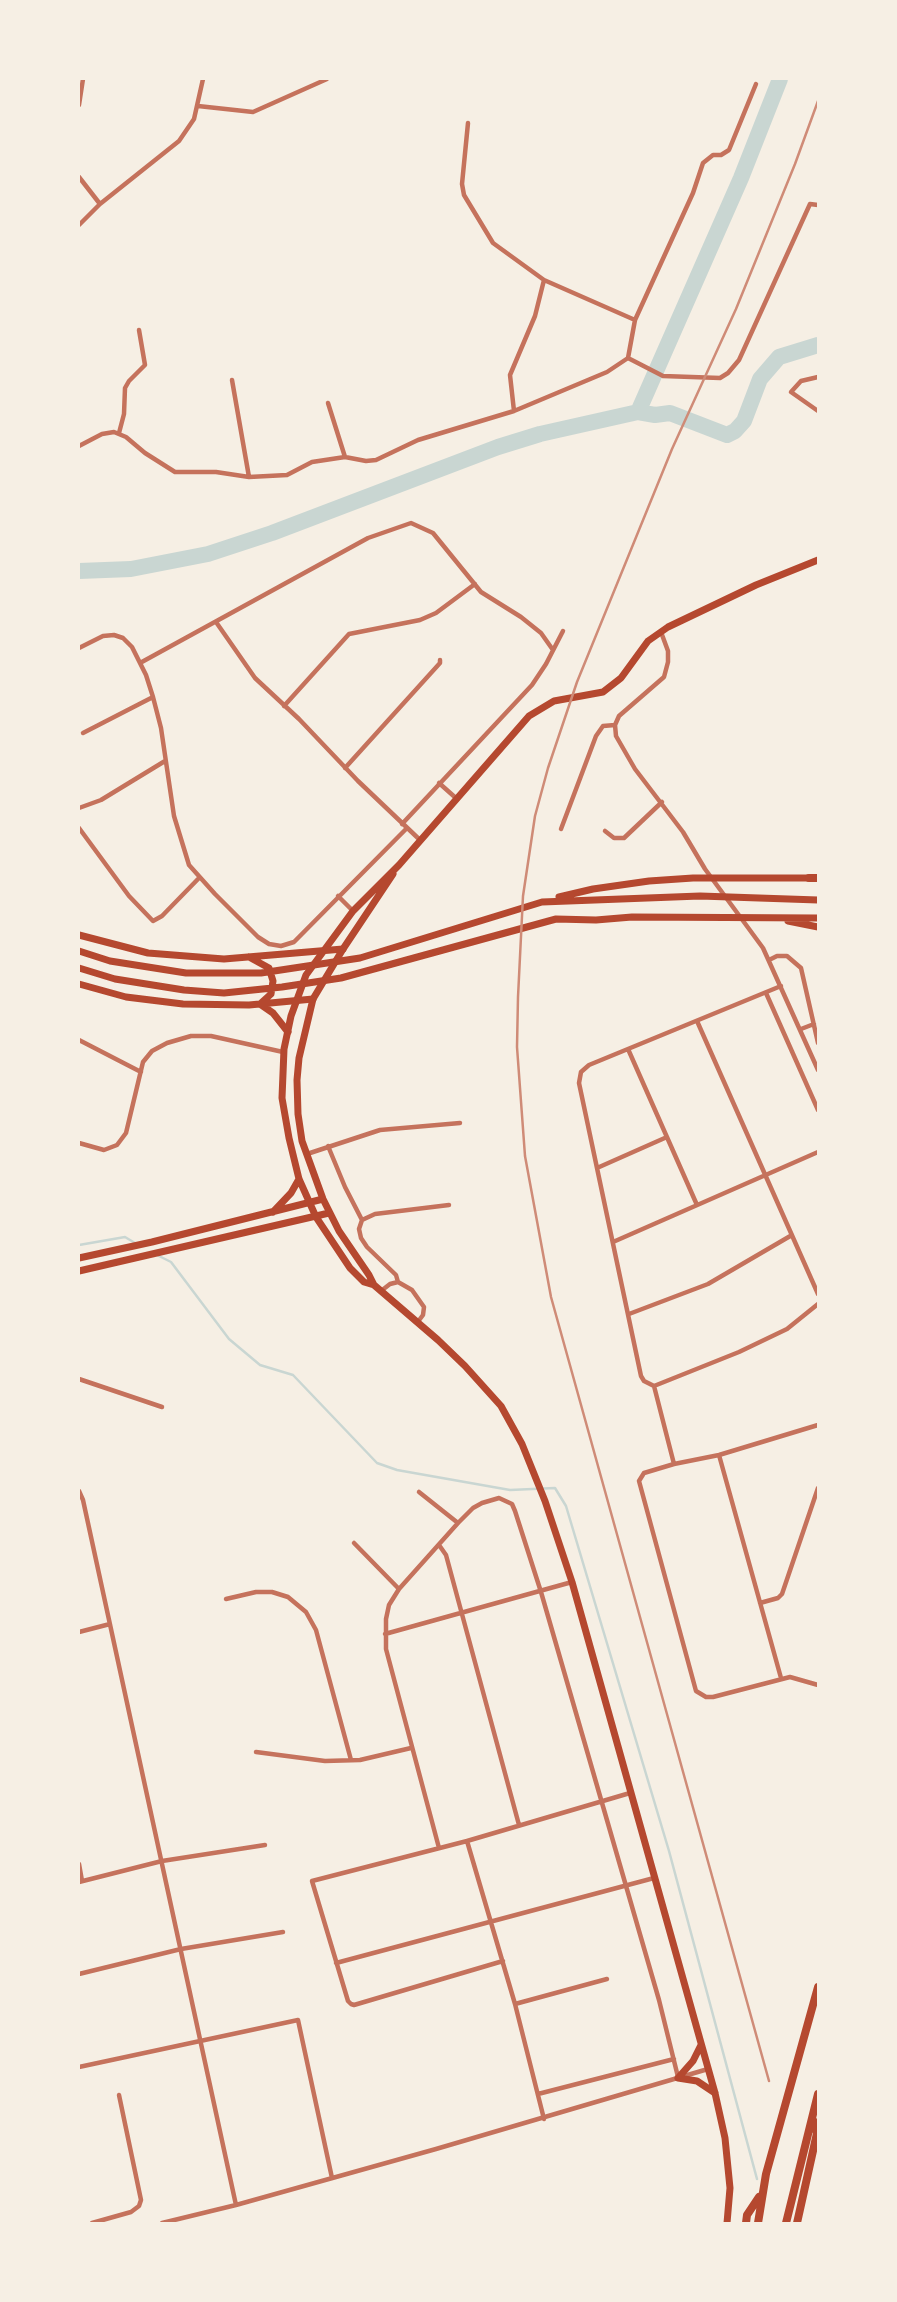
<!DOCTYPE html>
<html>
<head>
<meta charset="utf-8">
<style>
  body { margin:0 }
  #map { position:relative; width:897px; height:2302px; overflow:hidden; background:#f6efe4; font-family:"Nunito Sans",sans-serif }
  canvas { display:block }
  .frame { position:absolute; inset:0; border:80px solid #f6efe4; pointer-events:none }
</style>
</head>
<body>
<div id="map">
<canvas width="897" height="2302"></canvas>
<div class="frame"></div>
</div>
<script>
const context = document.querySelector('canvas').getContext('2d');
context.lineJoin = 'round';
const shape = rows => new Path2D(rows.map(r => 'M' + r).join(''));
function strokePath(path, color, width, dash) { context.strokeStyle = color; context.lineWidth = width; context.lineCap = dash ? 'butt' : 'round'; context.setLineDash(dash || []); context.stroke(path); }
strokePath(shape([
  [79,1245,125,1237,135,1243],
  [157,1255,171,1262,229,1339,260,1365,293,1375,377,1463,397,1470,510,1490,555,1488,566,1506,669,1851,757,2179]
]), '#c9d6d2', 2.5);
strokePath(shape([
  [638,412,741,178,780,79],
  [79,571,131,569,208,554,272,533,498,447,540,434,638,412,655,415,670,413,727,435,735,431,744,421,760,379,779,357,818,345]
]), '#c9d6d2', 16);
strokePath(shape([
  [79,105,83,79],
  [198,106,253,112,327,79],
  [468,123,462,184,464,195,493,243,544,280,535,316,510,375,514,411],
  [79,177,100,204],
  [79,225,100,204,179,141,194,119,203,79],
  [544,280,635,320],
  [628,358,635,320,693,193,703,163,713,155,721,155,729,150,756,84],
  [628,358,663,376,720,378,728,373,739,360,810,204,818,205],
  [818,377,801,381,791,392,818,411],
  [232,380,249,477],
  [328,403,345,457],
  [119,433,124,414,125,388,129,381,145,365,139,330],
  [79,446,102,434,114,432,126,437,145,453,175,472,216,472,249,477,287,475,312,462,345,457,366,461,376,460,418,440,514,411,607,372,628,358],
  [216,622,255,678,299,719,358,781,420,840],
  [661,632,668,651,668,662,664,677,619,716,615,725,616,736,635,769,683,832,705,869,763,948,818,1070],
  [79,648,103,636,114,635,123,638,132,647,146,675,153,697,161,728,174,816,189,865,215,894,258,937,269,944,281,946,294,942,407,828],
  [140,663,368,538,411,523,433,533,481,592,521,617,541,633,553,650],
  [284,706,349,634,420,620,436,613,475,584],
  [83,733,153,697],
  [345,768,440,663,440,660],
  [439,783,457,799],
  [79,808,101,800,165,761],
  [402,824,532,685,546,664,563,631],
  [79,828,129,896,153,921,162,916,199,878],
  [561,829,596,736,603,726,615,725],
  [605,831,614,838,624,838,662,802],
  [338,896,353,911],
  [769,960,777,956,787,956,801,968,818,1043],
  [781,986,589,1065,581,1072,579,1083,641,1376,644,1381,654,1386,739,1352,787,1329,818,1304],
  [766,993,818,1110],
  [697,1021,818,1294],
  [801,1029,814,1024],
  [79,1040,141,1072],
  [628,1049,697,1205],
  [79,1143,104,1150,117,1145,126,1133,143,1062,152,1051,167,1043,191,1036,211,1036,283,1052],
  [328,1146,345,1187,362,1220],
  [307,1154,380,1130,460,1123],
  [597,1168,667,1137],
  [613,1242,818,1152],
  [398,1282,396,1275,367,1247,361,1238,359,1229,362,1220,375,1214,449,1205],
  [381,1291,390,1284,398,1282,412,1290,424,1307,423,1315,417,1323],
  [629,1314,708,1284,792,1235],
  [79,1379,162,1407],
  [654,1386,674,1464],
  [818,1425,719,1455,674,1464,644,1473,639,1481,696,1691,706,1697,713,1697,790,1677,818,1685],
  [719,1455,781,1678],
  [79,1491,83,1500,236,2205],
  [419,1492,458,1523],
  [354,1543,399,1589],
  [439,1545,446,1555,519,1825],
  [226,1599,256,1592,272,1592,288,1597,306,1612,316,1630,351,1760],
  [760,1603,778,1598,782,1594,818,1488],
  [79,1632,110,1624],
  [385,1634,572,1582],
  [256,1752,325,1761,360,1760,411,1748],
  [467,1841,515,2004,544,2119],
  [439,1848,386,1649,386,1619,389,1605,399,1589,458,1523,473,1508,482,1503,499,1498,512,1504,515,1511,541,1592,659,2000,678,2077],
  [79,1864,82,1881],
  [79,1882,162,1861,265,1845],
  [503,1961,354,2005,351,2004,348,2001,312,1881,467,1841,630,1793],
  [336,1963,654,1878],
  [79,1974,181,1949,283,1932],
  [515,2004,607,1979],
  [79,2067,298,2020,332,2178],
  [538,2094,674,2059],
  [92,2223,131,2212,139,2206,141,2200,119,2095],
  [162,2223,236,2205,436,2149,708,2069]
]), '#c5725c', 4.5);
strokePath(shape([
  [273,1212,291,1193,299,1179],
  [79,1258,152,1242,323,1199],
  [79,1271,329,1213],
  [374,1285,369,1275,339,1231,323,1199,302,1141,298,1114,297,1080,299,1058,313,999,343,949,393,874],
  [678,2078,693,2061,701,2045],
  [678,2078,697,2081,715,2093],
  [727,2223,730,2188,725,2138,715,2093,572,1582,545,1501,522,1444,501,1406,465,1366,438,1340,374,1285,364,1282,350,1268,316,1217,299,1179,289,1138,282,1098,284,1049,291,1016,306,975,353,911,399,865,529,716,554,701,603,692,621,678,648,641,668,627,756,585,818,560]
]), '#b5482f', 7);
strokePath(shape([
  [559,897,593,889,649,881,693,878,812,878],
  [788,921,818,927],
  [79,935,148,953,224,959,343,949],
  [79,951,110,961,186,973,261,973,360,958,542,902,700,896,818,900],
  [249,957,269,968,273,981,271,994,260,1004,273,1013,288,1032],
  [79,968,115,979,184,990,224,993,282,987,341,978,556,919,596,920,632,917,818,918],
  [79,984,126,997,183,1004,249,1005,313,999]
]), '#b5482f', 7);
strokePath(shape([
  [809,878,818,878],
  [746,2223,747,2215,759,2197],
  [758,2223,766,2174,818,1987],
  [786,2223,818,2094],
  [797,2223,817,2133,813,2120]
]), '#b5482f', 8);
strokePath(shape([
  [769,2081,551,1297,525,1156,517,1047,518,997,523,896,535,816,548,768,577,682,672,449,736,309,795,164,818,101]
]), '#cf8b77', 2.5);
</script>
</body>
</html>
